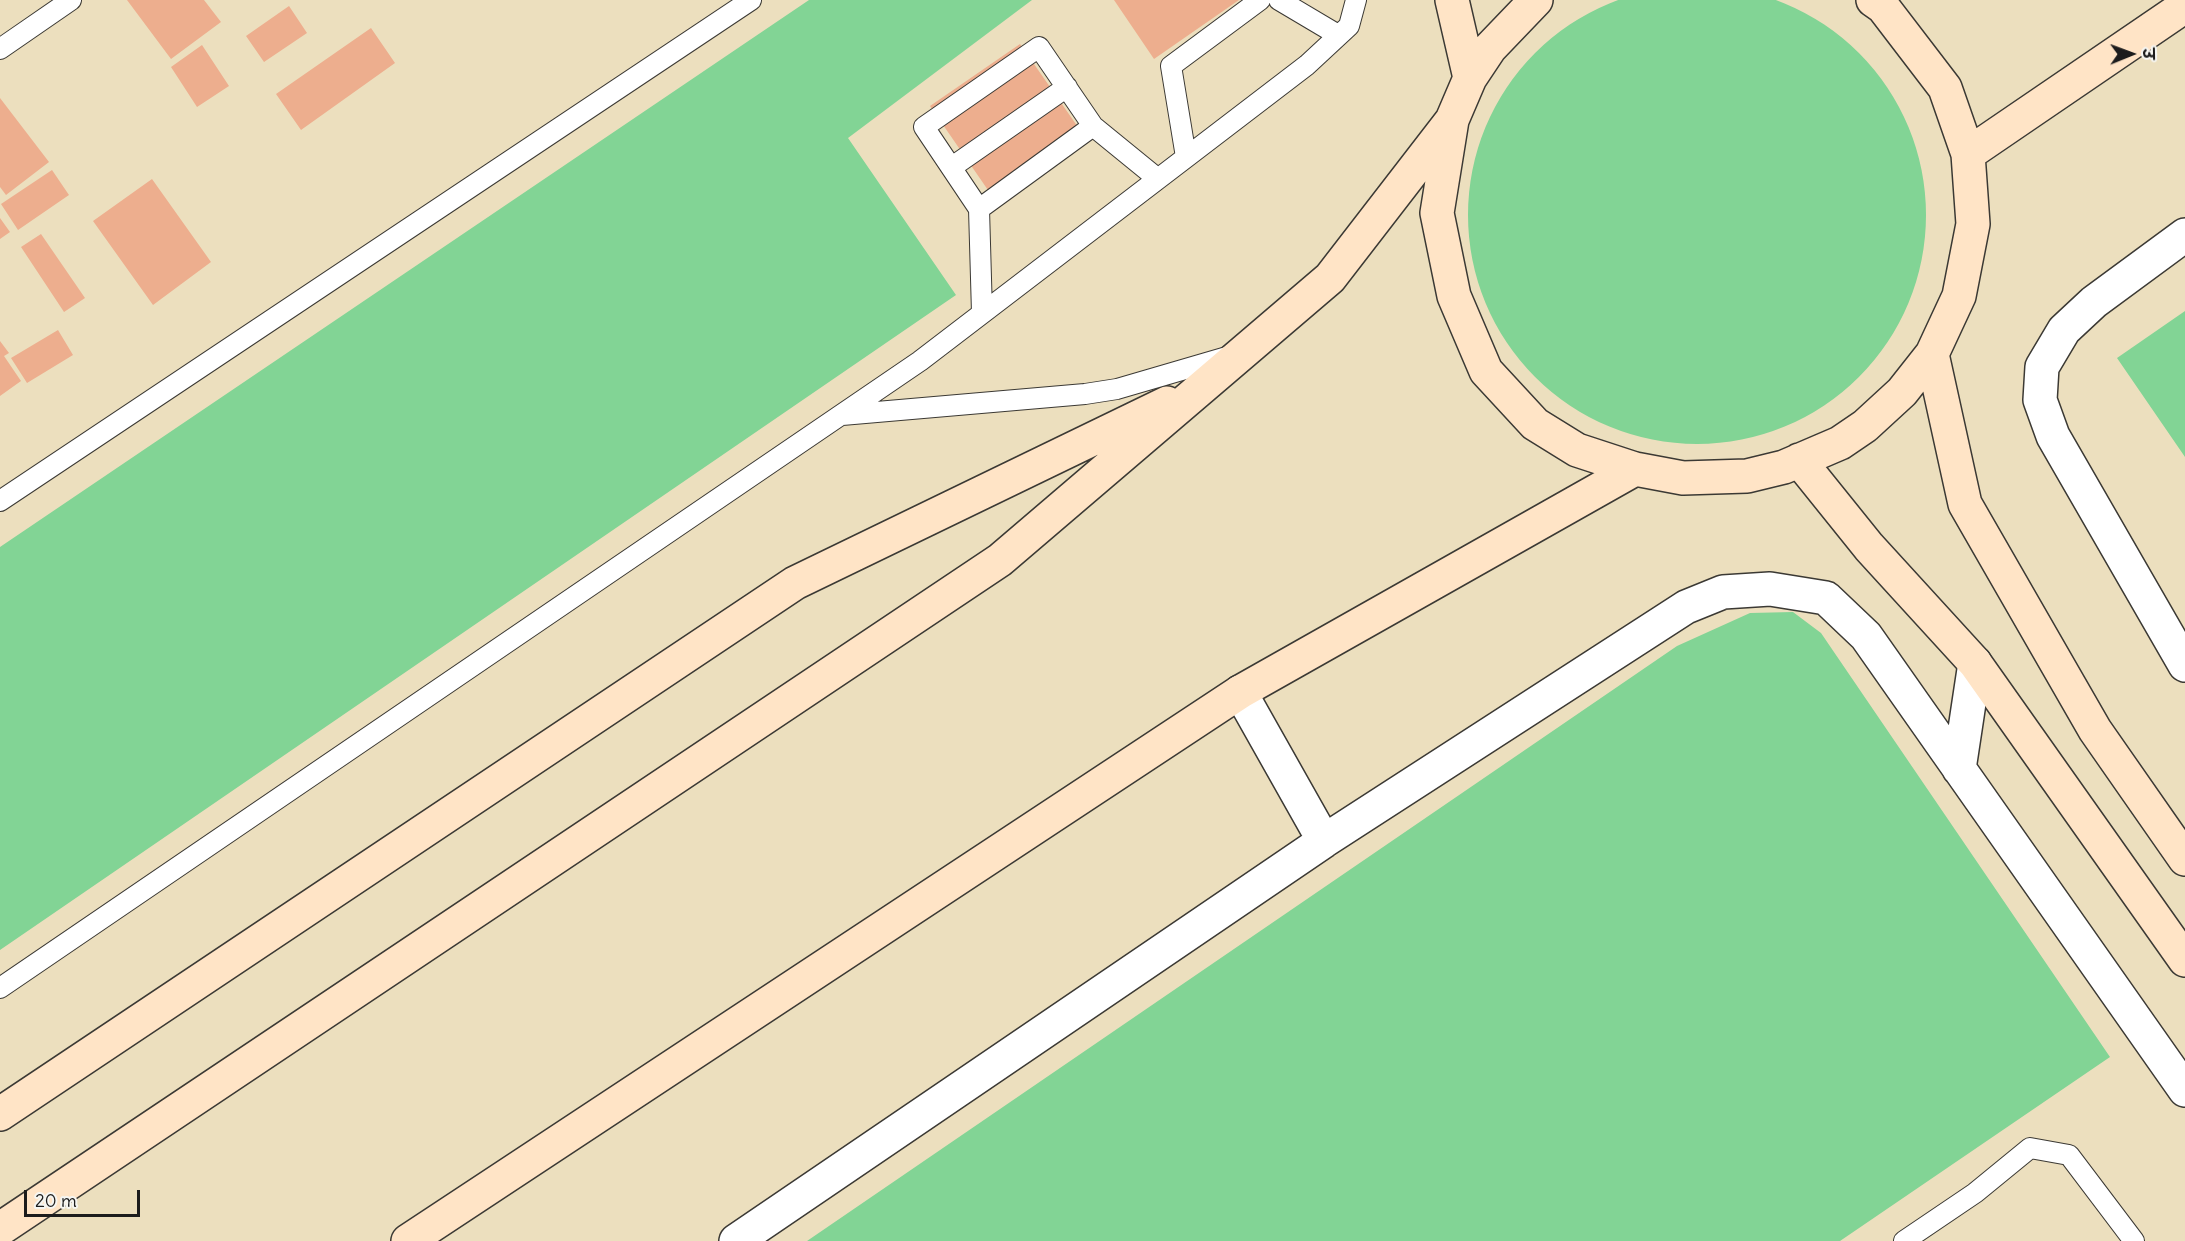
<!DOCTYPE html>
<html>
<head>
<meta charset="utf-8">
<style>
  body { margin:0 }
  #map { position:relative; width:2185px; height:1241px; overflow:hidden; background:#ecdfbe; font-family:Delius,"Playpen Sans Deva",sans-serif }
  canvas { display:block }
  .north { position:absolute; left:2101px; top:24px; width:60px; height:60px; -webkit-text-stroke:4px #f6f6f2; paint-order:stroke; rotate:89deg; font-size:16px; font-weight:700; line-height:24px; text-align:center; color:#1c1c1c }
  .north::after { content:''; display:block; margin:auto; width:21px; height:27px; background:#1c1c1c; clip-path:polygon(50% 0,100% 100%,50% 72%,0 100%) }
  .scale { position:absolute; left:24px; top:1190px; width:116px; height:27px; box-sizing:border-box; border:3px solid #1c1c1c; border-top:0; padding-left:8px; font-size:18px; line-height:21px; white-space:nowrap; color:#1c1c1c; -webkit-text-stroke:4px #f6f6f2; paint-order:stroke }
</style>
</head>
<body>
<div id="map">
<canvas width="2185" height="1241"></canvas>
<div class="north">उ</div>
<div class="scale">20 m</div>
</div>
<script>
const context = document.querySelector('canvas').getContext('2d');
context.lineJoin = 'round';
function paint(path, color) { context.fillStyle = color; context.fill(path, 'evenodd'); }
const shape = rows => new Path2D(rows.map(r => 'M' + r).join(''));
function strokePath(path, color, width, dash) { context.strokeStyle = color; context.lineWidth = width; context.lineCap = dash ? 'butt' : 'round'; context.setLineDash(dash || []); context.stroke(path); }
paint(shape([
  '1468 215a229 229 0 1 1 458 0a229 229 0 1 1-458 0Z',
  [809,0,1032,0,848,138,956,295,0,950,0,547],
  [2185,311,2185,457,2117,358],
  [1793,612,1821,633,2110,1057,1840,1241,807,1241,1677,646,1750,613]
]), '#82d495');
paint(shape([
  [127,0,204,0,221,22,171,59],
  [1114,0,1239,0,1154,59],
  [289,6,307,33,264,62,246,36],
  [371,28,395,63,301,130,276,94],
  [1020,44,1080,130,990,193,930,106],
  [202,45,229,86,197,107,171,67],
  [0,98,49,162,6,195,0,187],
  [52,170,69,195,18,230,1,204],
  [152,179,211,262,153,305,93,221],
  [0,218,10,232,0,239],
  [41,234,85,298,64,312,21,247],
  [58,330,73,355,27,383,11,358],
  [0,341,9,353,4,356,21,381,0,396]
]), '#edae8e');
const lane = shape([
  [1279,0,1338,35],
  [0,49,71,0],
  [1186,157,1171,66,1260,0],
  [952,167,1067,87],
  [979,209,1093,126],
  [982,313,979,209,924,127,1039,47,1093,126,1158,179],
  [842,415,1085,394,1117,389,1230,356],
  [0,501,751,0],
  [0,988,920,361,1307,65,1349,26,1356,0],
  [1904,1241,1975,1193,2030,1148,2069,1155,2134,1241]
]);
const street = shape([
  [2185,235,2094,302,2064,330,2042,367,2040,400,2053,436,2185,665],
  [1240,692,1324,841],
  [1959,769,1975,663],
  [736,1241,1324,841,1686,607,1723,592,1770,589,1826,598,1866,636,2185,1090]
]);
const secondary = shape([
  [1452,0,1470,78],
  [1536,0,1490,48,1470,78,1452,120,1437,213,1454,296,1486,371,1535,424,1577,450,1635,469,1683,478,1747,476,1784,467,1840,443,1865,426,1902,392,1932,354,1959,296,1973,224,1968,154,1945,88,1883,7,1873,0],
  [1968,154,2185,6],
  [1932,354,1965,504,2095,730,2185,859],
  [1799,460,1869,547,1975,663,2185,960],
  [0,1114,795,583,1167,403],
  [0,1229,1000,560,1330,278,1452,120],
  [408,1241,1240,692,1635,469]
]);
strokePath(lane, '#3b3934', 22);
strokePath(street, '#3b3934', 36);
strokePath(secondary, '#3b3934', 36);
strokePath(lane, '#fff', 20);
strokePath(street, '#fff', 33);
strokePath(secondary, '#ffe4c6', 33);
</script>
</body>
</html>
